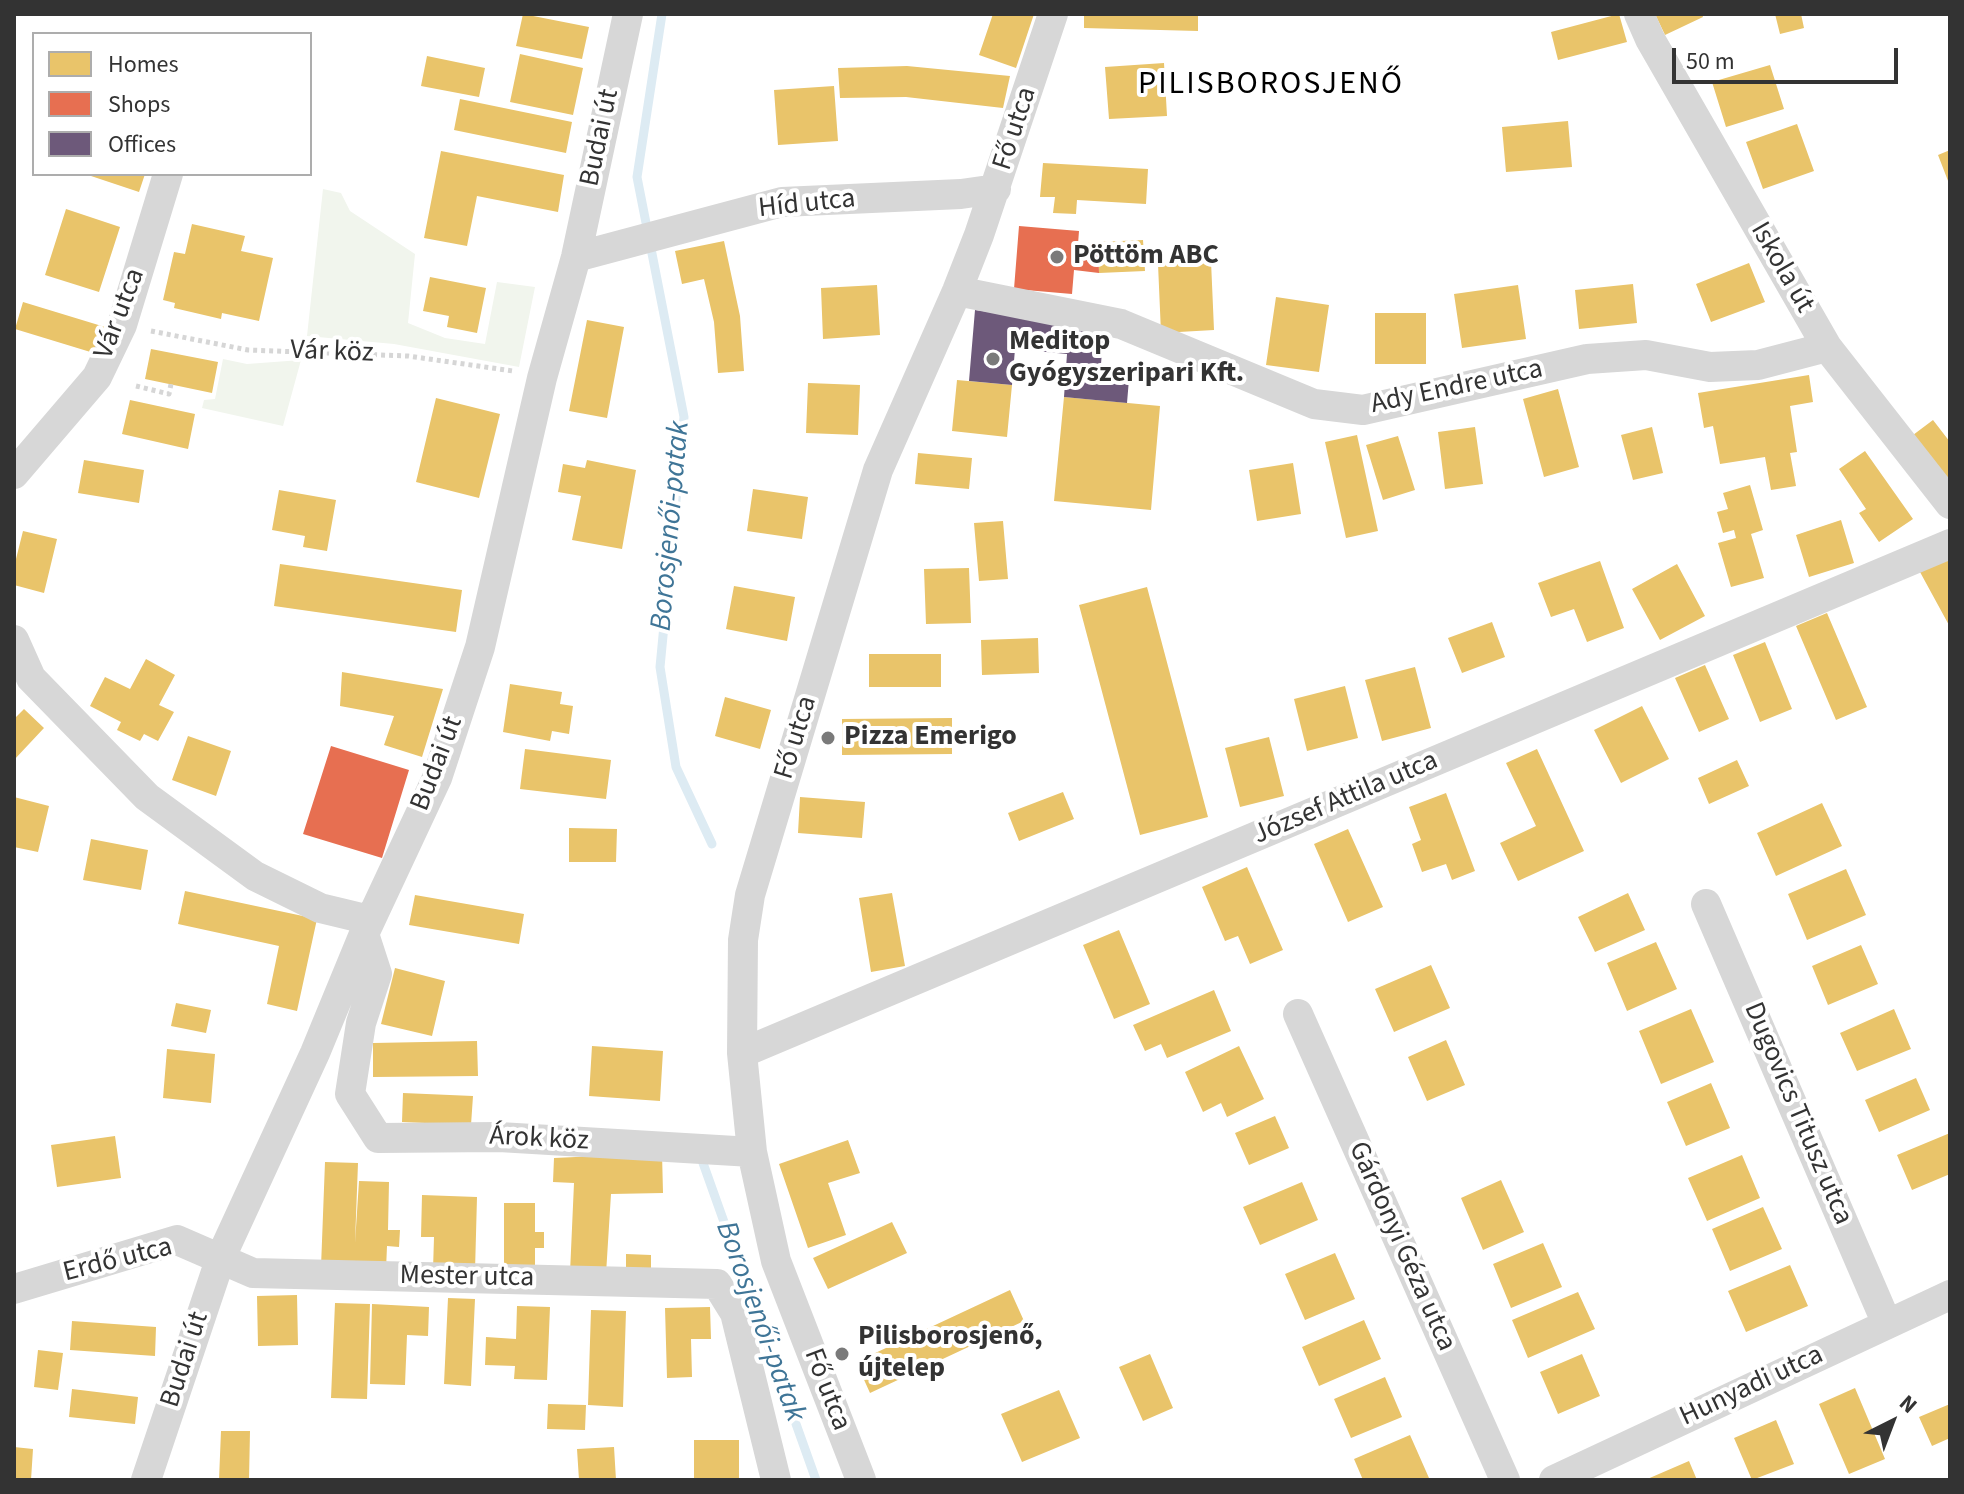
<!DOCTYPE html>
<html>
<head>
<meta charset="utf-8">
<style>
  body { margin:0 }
  #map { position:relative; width:1964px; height:1494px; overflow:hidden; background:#fff; font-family:"Source Sans 3",sans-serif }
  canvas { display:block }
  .frame { position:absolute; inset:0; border:16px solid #333; pointer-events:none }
  .legend { position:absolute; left:32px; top:32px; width:280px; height:144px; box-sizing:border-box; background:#fff; border:2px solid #adadad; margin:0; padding:10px 14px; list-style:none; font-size:24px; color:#333 }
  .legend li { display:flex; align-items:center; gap:16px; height:40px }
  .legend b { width:40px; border:2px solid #adadad }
  .north { position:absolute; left:1852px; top:1382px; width:80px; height:80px; -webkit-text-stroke:6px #fff; paint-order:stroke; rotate:42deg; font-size:22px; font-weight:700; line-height:32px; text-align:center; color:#333 }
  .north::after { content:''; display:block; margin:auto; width:28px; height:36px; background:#333; clip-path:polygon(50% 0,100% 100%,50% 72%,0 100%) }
  .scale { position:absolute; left:1672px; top:48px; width:226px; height:36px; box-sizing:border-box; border:4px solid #333; border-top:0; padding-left:10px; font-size:24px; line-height:28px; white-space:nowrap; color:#333; -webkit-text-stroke:6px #fff; paint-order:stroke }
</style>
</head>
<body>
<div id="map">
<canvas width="1964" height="1494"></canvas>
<div class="frame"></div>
<ul class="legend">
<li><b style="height:22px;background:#e9c46a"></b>Homes</li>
<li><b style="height:22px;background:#e76f51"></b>Shops</li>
<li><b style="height:22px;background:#6d597a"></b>Offices</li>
</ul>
<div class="north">N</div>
<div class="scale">50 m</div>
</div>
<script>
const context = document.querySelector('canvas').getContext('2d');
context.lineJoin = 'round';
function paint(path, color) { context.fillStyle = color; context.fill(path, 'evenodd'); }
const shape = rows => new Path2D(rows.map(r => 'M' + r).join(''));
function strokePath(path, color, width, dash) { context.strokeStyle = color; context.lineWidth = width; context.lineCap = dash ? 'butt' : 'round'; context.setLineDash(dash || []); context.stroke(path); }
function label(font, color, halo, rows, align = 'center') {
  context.font = font + ' "Source Sans 3",sans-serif'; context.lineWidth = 8; context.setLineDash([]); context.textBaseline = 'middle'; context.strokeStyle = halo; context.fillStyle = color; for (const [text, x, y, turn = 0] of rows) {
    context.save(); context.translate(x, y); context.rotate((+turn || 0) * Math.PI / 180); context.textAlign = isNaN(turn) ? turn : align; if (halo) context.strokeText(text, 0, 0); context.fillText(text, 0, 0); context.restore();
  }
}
paint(shape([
  [323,189,341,193,350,211,415,254,408,323,445,338,485,344,497,282,535,287,519,367,394,344,307,336],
  [223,359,247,364,301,360,283,426,202,408,204,400,215,399]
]), '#f1f5ed');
paint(shape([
  [523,14,589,27,582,59,516,46],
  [993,14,1034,14,1016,68,979,55],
  [1084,14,1198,14,1198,31,1084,28],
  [1619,14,1627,42,1558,60,1551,32],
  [1655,14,1702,14,1703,17,1665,35],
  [1775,14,1801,14,1804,28,1780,34],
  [520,54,583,68,573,115,510,102],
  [427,56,485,68,479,97,421,86],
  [1164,63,1167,116,1109,119,1105,67],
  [1770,65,1784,109,1726,127,1712,82],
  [907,66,1010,76,1003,108,906,97,840,98,838,68],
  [834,86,838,141,778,145,774,90],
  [460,99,572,122,566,153,454,130],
  [1568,121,1572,167,1506,172,1502,127],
  [1797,124,1814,171,1763,189,1746,142],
  [1950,150,1950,186,1938,155],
  [441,151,564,175,558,212,477,196,467,246,424,238],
  [1043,163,1148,169,1146,204,1077,200,1076,214,1053,213,1055,197,1040,197],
  [85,174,145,174,139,192],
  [66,209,120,227,99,292,45,275],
  [192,224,245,236,241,251,273,258,259,321,222,313,221,319,174,308,175,303,163,300,174,252,185,254],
  [1143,240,1145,271,1099,273,1098,242],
  [724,241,740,316,744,371,718,373,714,322,704,279,682,284,675,251],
  [1211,261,1214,330,1161,333,1158,264],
  [1749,263,1765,302,1711,322,1696,284],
  [430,277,486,288,477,333,447,327,449,316,423,311],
  [1633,284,1637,323,1579,329,1575,290],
  [877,285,880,335,823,339,821,288],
  [1518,285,1526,339,1462,348,1454,294],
  [1276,297,1329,305,1319,372,1266,365],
  [23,302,105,327,97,354,15,329],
  [1375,313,1426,313,1426,364,1375,364],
  [587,320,624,327,607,418,569,411],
  [151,349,218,362,212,393,145,379],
  [1809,375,1813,402,1790,406,1797,452,1790,453,1796,486,1771,490,1765,457,1720,464,1713,426,1704,428,1698,393],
  [957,380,1012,385,1007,437,952,431],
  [808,383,860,385,858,435,806,433],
  [1558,389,1579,467,1544,477,1523,399],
  [1064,397,1160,406,1151,510,1054,501],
  [436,398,500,414,479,498,416,482],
  [130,400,195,414,188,449,122,434],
  [1933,420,1950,442,1950,491,1909,438],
  [1475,427,1483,484,1445,489,1438,432],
  [1652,427,1663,473,1633,480,1621,435],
  [1357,435,1378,531,1346,538,1325,442],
  [1398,436,1415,490,1383,500,1366,445],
  [1865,451,1913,519,1879,542,1859,513,1866,509,1839,469],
  [918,453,972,458,969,489,915,484],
  [84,460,144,470,139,503,78,493],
  [587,460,636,470,622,549,572,540,581,496,558,492,563,464,585,468],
  [1293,463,1301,514,1257,521,1249,470],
  [1750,485,1763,530,1751,534,1764,578,1731,587,1718,543,1736,538,1734,530,1723,533,1717,512,1728,509,1723,493],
  [753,489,808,497,802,539,747,531],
  [279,490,336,500,327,551,303,547,305,536,272,530],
  [1841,520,1854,563,1809,577,1796,535],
  [1003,521,1008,579,979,581,974,523],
  [23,531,57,539,44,593,14,585,14,567],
  [1947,557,1950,562,1950,627,1920,572],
  [1600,561,1624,628,1587,642,1574,609,1551,617,1538,583],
  [280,564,462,590,456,632,274,606],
  [1677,564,1705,616,1660,640,1632,589],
  [969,568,971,623,926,624,924,569],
  [734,586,795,597,787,641,726,629],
  [1147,587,1208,817,1140,835,1079,605],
  [1827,613,1867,707,1836,720,1796,626],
  [1492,622,1505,657,1462,673,1448,638],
  [1038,638,1039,673,982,675,981,640],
  [1765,642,1792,709,1760,722,1733,655],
  [869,654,941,654,941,687,869,687],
  [146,659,175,675,159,705,174,712,158,741,144,734,140,741,117,730,121,722,90,706,105,677,130,689],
  [1705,665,1729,719,1699,732,1675,678],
  [1415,667,1431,728,1382,741,1365,680],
  [342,672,443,689,422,757,384,745,394,716,340,706],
  [510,684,562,692,560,704,573,706,569,734,552,731,550,741,503,732],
  [1345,686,1358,738,1307,751,1294,699],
  [725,697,771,710,760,749,715,736],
  [1642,706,1669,759,1621,783,1594,730],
  [24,709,44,728,14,760,14,719],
  [952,718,952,754,842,755,842,719],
  [188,736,231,751,216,796,172,780],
  [1269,737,1284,796,1240,807,1225,748],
  [525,749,611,760,606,799,520,789],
  [1537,749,1584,851,1518,881,1500,843,1536,826,1506,763],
  [1737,760,1749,786,1709,804,1698,778],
  [1063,792,1074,819,1019,841,1008,813],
  [1446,793,1475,871,1452,880,1446,864,1422,872,1412,844,1421,840,1409,807],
  [14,797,49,806,38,852,14,847],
  [800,797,865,802,862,838,798,833],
  [1822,803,1842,846,1776,876,1757,833],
  [569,828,617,829,616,862,569,862],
  [1348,829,1383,907,1348,922,1314,844],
  [91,839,148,850,141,890,83,880],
  [1247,867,1283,950,1250,964,1238,936,1225,941,1202,887],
  [1846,869,1866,915,1807,940,1788,894],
  [185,891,317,919,297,1011,267,1004,279,946,178,924],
  [892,893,905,966,871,972,859,898],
  [1628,893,1645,930,1595,952,1578,917],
  [415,895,524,914,519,944,409,925],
  [1119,930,1150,1004,1114,1019,1083,945],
  [1656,942,1677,989,1627,1011,1607,963],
  [1861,945,1878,984,1828,1005,1812,966],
  [1431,965,1450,1008,1394,1032,1375,989],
  [395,968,445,981,432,1036,381,1024],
  [1214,990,1231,1031,1167,1058,1161,1044,1145,1051,1133,1025],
  [176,1003,211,1010,206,1033,171,1026],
  [1691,1009,1714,1062,1661,1084,1639,1031],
  [1894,1009,1911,1049,1857,1071,1840,1033],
  [1446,1040,1465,1085,1427,1101,1408,1057],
  [477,1041,478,1076,373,1077,373,1043],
  [592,1046,663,1051,660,1101,589,1096],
  [1239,1046,1264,1099,1227,1117,1221,1103,1203,1112,1185,1072],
  [167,1049,215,1054,211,1103,163,1098],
  [1916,1078,1930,1110,1879,1132,1865,1100],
  [1711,1083,1730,1128,1686,1146,1667,1102],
  [403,1093,473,1096,471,1125,402,1122],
  [1275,1116,1289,1148,1249,1165,1235,1133],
  [1950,1133,1950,1174,1912,1190,1897,1155],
  [115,1136,121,1178,57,1187,51,1145],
  [848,1140,860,1173,828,1183,846,1235,808,1248,779,1164],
  [662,1153,663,1193,611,1194,606,1274,570,1273,574,1183,553,1182,554,1158],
  [1742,1155,1760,1198,1707,1221,1688,1178],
  [325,1162,358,1163,355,1243,359,1181,389,1182,388,1230,400,1230,399,1247,387,1246,386,1270,321,1267],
  [1501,1180,1524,1232,1483,1250,1461,1198],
  [1302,1182,1318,1220,1260,1245,1243,1207],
  [422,1195,477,1197,475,1271,433,1270,434,1237,421,1237],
  [504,1203,535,1203,535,1232,544,1232,544,1248,535,1248,535,1270,504,1270],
  [1763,1207,1782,1249,1730,1271,1712,1229],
  [892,1222,907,1253,828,1289,813,1258],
  [1543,1243,1562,1287,1511,1308,1493,1264],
  [1335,1253,1355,1299,1305,1320,1285,1274],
  [626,1254,651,1255,651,1274,626,1273],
  [1790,1265,1808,1306,1746,1332,1728,1291],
  [1010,1290,1024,1321,870,1393,856,1362],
  [1578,1292,1595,1329,1528,1358,1512,1320],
  [297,1295,298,1345,258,1346,257,1296],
  [448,1298,475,1299,471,1386,444,1384],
  [335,1303,370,1304,367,1399,331,1398],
  [372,1304,429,1307,428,1336,407,1335,405,1385,370,1384],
  [517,1306,550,1307,547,1380,514,1379,515,1366,485,1365,486,1337,516,1339],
  [710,1307,711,1339,691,1339,692,1377,667,1378,665,1308],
  [591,1310,626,1311,623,1407,588,1405],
  [1364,1320,1381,1359,1319,1386,1302,1347],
  [72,1321,156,1327,155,1356,70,1350],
  [38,1350,63,1353,58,1390,34,1387],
  [1150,1354,1173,1408,1143,1421,1119,1367],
  [1582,1354,1600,1396,1558,1414,1540,1372],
  [1385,1377,1402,1417,1351,1438,1334,1399],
  [1855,1388,1885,1459,1849,1474,1819,1404],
  [72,1389,138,1397,135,1424,69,1417],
  [1059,1390,1080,1438,1022,1462,1001,1414],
  [548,1404,586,1405,585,1430,547,1429],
  [1950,1404,1950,1438,1932,1446,1919,1417],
  [1776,1420,1794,1464,1752,1480,1734,1438],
  [221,1431,250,1431,249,1480,219,1480],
  [1410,1435,1429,1478,1363,1480,1354,1459],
  [694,1440,739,1440,739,1480,694,1480],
  [14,1447,33,1449,31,1480,14,1480],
  [614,1447,616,1480,579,1480,577,1449],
  [1689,1461,1697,1480,1645,1480]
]), '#e9c46a');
paint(shape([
  [1019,226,1079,231,1078,244,1098,242,1099,273,1074,270,1072,294,1014,289],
  [331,746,409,770,382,858,303,834]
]), '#e76f51');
paint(shape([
  [975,310,1104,327,1101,364,1130,367,1127,403,1064,397,1067,354,1015,349,1012,385,969,381]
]), '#6d597a');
strokePath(shape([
  [662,14,637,177,684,417,660,667,676,767,712,844],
  [703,1163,816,1480]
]), '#ddebf3', 9);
strokePath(shape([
  [151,331,248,350,408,356,513,371],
  [136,386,169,394,171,384]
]), '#d6d6d6', 5, [4, 4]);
strokePath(shape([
  [1639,14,1650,39,1827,347,1950,504],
  [576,257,782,202,961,194,996,189],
  [957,291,1121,324,1314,404,1363,410,1587,359,1646,355,1710,367,1758,365,1827,347],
  [14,474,97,377,122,325,168,174],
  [14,640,31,678,147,797,255,876,320,908,370,920],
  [1706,904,1887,1324],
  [364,934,377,974,361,1023,350,1094,378,1138,499,1137,752,1152],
  [1298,1014,1505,1480],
  [742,1053,1950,544],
  [14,1289,177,1240,253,1273,717,1284,735,1313,776,1480],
  [146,1480,221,1257,315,1053,364,934,437,778,480,647,542,378,576,257,628,14],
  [861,1480,776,1261,752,1152,742,1053,743,940,750,895,878,470,957,291,979,235,1053,14],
  [1554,1480,1950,1295]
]), '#d7d7d7', 30);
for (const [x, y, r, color] of [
  [1057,257,8,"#7a7a7a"],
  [993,359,8,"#7a7a7a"],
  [828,738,8,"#7a7a7a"],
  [842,1354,8,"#7a7a7a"]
]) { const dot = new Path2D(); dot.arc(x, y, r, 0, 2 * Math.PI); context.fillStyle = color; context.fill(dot); strokePath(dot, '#fff', 3); }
label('28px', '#333', '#fff', [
  ["Fő utca",1016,129,-72],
  ["Budai út",601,138,-78],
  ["Híd utca",807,205,-6],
  ["Iskola út",1781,268,60],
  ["Vár utca",121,314,-69],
  ["Vár köz",332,353,2],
  ["Ady Endre utca",1457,388,-12],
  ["Fő utca",797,738,-73],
  ["Budai út",438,764,-69],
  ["József Attila utca",1346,799,-23],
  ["Dugovics Titusz utca",1797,1114,67],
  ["Árok köz",539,1140,3],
  ["Gárdonyi Géza utca",1401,1247,66],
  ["Erdő utca",118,1261,-14],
  ["Mester utca",467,1278,1],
  ["Budai út",186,1360,-72],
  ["Hunyadi utca",1752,1387,-25],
  ["Fő utca",826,1390,69]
]);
label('bold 28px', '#333', '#fff', [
  ["Pöttöm ABC",1073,257],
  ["Meditop",1009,343],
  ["Gyógyszeripari Kft.",1009,375],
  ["Pizza Emerigo",844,738],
  ["Pilisborosjenő,",858,1338],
  ["újtelep",858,1370]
], 'left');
label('italic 30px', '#3f7597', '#fff', [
  ["Borosjenői-patak",672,526,-85],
  ["Borosjenői-patak",759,1322,70]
]);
context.letterSpacing = '2px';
label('32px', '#000', '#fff', [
  ["PILISBOROSJENŐ",1271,86]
]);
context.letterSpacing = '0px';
</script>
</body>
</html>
